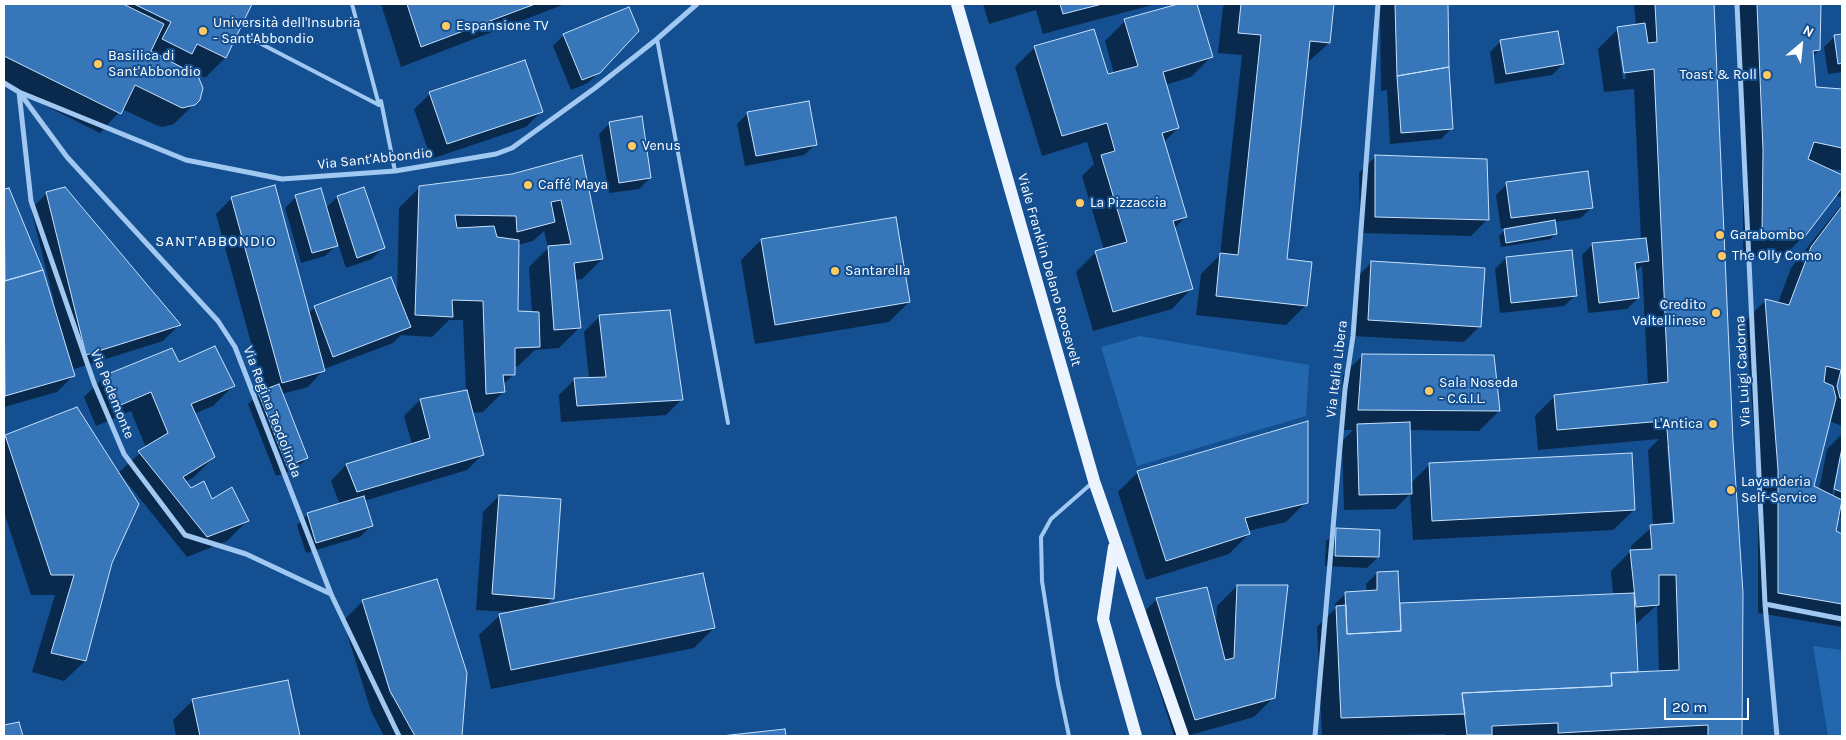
<!DOCTYPE html>
<html>
<head>
<meta charset="utf-8">
<style>
  body { margin:0 }
  #map { position:relative; width:1846px; height:740px; overflow:hidden; background:#144f91; font-family:Karla,sans-serif }
  canvas { display:block }
  .frame { position:absolute; inset:0; border:5px solid #fff; pointer-events:none }
  .north { position:absolute; left:1776px; top:20px; width:50px; height:50px; -webkit-text-stroke:4px #144f91; paint-order:stroke; rotate:28deg; font-size:14px; font-weight:700; line-height:20px; text-align:center; color:#fff }
  .north::after { content:''; display:block; margin:auto; width:18px; height:22px; background:#fff; clip-path:polygon(50% 0,100% 100%,50% 72%,0 100%) }
  .scale { position:absolute; left:1664px; top:698px; width:85px; height:22px; box-sizing:border-box; border:2px solid #fff; border-top:0; padding-left:6px; font-size:15px; line-height:18px; white-space:nowrap; color:#fff; -webkit-text-stroke:4px #144f91; paint-order:stroke }
</style>
</head>
<body>
<div id="map">
<canvas width="1846" height="740"></canvas>
<div class="frame"></div>
<div class="north">N</div>
<div class="scale">20 m</div>
</div>
<script>
const context = document.querySelector('canvas').getContext('2d');
context.lineJoin = 'round';
function paint(path, color) { context.fillStyle = color; context.fill(path, 'evenodd'); }
const shape = rows => new Path2D(rows.map(r => 'M' + r).join(''));
function strokePath(path, color, width, dash) { context.strokeStyle = color; context.lineWidth = width; context.lineCap = dash ? 'butt' : 'round'; context.setLineDash(dash || []); context.stroke(path); }
function label(font, color, halo, rows, align = 'center') {
  context.font = font + ' Karla,sans-serif'; context.lineWidth = 4; context.setLineDash([]); context.textBaseline = 'middle'; context.strokeStyle = halo; context.fillStyle = color; for (const [text, x, y, turn = 0] of rows) {
    context.save(); context.translate(x, y); context.rotate((+turn || 0) * Math.PI / 180); context.textAlign = isNaN(turn) ? turn : align; if (halo) context.strokeText(text, 0, 0); context.fillText(text, 0, 0); context.restore();
  }
}
paint(shape([
  [1140,336,1309,365,1306,416,1137,466,1101,347],
  [1813,646,1842,650,1842,736,1828,736]
]), '#2367ae');
paint(shape([
  [4,4,251,4,225,58,205,78,179,65,177,67,194,104,174,124,162,127,156,125,122,109,100,133,4,85],
  [381,4,565,4,401,67],
  [983,4,1156,4,1043,34,1036,10,989,24],
  [1182,4,1195,4,1211,57,1191,77,1165,85,1178,128,1163,143,1185,217,1174,229,1192,288,1172,309,1093,331,1076,272,1096,252,1104,250,1082,176,1094,164,1087,142,1042,156,1015,67,1035,47,1107,76,1114,74,1105,41,1125,21],
  [1226,4,1333,4,1329,43,1307,63,1286,260,1306,305,1286,325,1196,315,1201,274,1220,255,1242,55,1218,53,1223,7],
  [1380,4,1446,4,1452,128,1441,139,1390,144,1387,90,1381,91],
  [1634,4,1713,4,1731,441,1742,593,1740,736,1445,736,1445,734,1322,736,1317,627,1335,609,1335,604,1346,593,1367,592,1366,584,1377,573,1399,604,1613,595,1611,571,1631,551,1631,546,1653,526,1648,450,1659,439,1538,450,1535,416,1555,396,1648,385,1642,266,1635,272,1638,298,1627,309,1588,313,1582,255,1593,244,1641,239,1634,89,1604,92,1598,49,1618,29,1636,26],
  [1618,43,1621,43,1626,79,1623,79],
  [1670,444,1676,529,1673,530,1667,446],
  [1657,605,1659,672,1637,673,1635,625],
  [1737,4,1820,4,1819,50,1813,56,1815,88,1842,90,1842,170,1826,169,1842,176,1842,198,1836,195,1802,238,1782,258,1743,255,1743,170],
  [564,35,599,72,588,83,571,90,553,46],
  [1842,35,1842,72,1828,74,1824,47,1835,36],
  [1501,41,1563,64,1552,75,1495,84,1490,52],
  [430,94,542,111,526,127,431,159,414,109],
  [748,113,815,145,804,155,745,166,737,124],
  [610,123,650,178,639,189,609,193,599,134],
  [581,156,602,259,582,279,575,280,579,328,559,348,535,350,518,366,514,367,514,374,503,385,503,392,483,412,472,413,483,454,467,470,364,501,371,526,360,537,306,553,297,525,308,514,340,505,331,481,346,465,412,444,404,416,420,400,466,392,463,320,449,320,432,337,401,335,393,343,324,369,308,387,282,394,307,458,296,469,276,476,248,404,264,391,216,214,232,198,308,314,315,307,397,295,399,208,419,188,512,175],
  [544,231,548,248,529,267,532,313,516,313,518,245,533,241],
  [1375,157,1487,220,1471,236,1360,233,1359,173],
  [1507,184,1592,207,1581,218,1554,222,1556,233,1551,239,1501,247,1499,236,1507,228,1501,229,1496,195],
  [364,188,383,248,372,259,346,268,338,244,325,256,301,263,285,208,296,197,326,208,337,197],
  [8,189,52,302,54,301,31,209,47,193,179,325,163,341,71,370,73,376,57,392,4,407,4,191],
  [1842,204,1842,455,1840,455,1832,495,1834,496,1842,455,1842,518,1838,517,1834,532,1842,535,1842,627,1758,613,1758,491,1746,320,1766,300,1778,303,1791,268],
  [1829,421,1842,426,1842,434,1827,449,1819,490,1812,487],
  [895,218,909,302,889,322,755,344,741,260,761,240],
  [1506,258,1575,296,1564,306,1500,313,1495,269],
  [1372,262,1480,326,1464,342,1352,336,1356,278],
  [600,316,682,399,666,415,561,422,559,395,575,379,589,378,584,332],
  [1363,355,1499,411,1479,431,1409,430,1410,484,1430,464,1634,510,1613,530,1413,540,1410,494,1395,509,1344,510,1342,441,1353,430,1339,430,1343,375],
  [178,364,233,386,213,406,194,414,214,457,194,477,185,482,191,489,247,521,227,541,187,557,121,475,111,563,85,661,64,681,32,672,55,595,31,595,4,512,4,438,6,436,118,473,146,448,131,411,96,426,84,397,104,377],
  [1138,472,1306,502,1286,522,1248,531,1249,534,1229,554,1146,580,1118,492],
  [499,496,553,598,545,606,714,628,694,648,491,689,479,635,500,615,511,612,476,610,483,512],
  [1337,530,1378,557,1367,568,1325,566,1326,541],
  [1237,586,1274,697,1254,717,1187,736,1174,736,1137,619,1157,599,1216,627,1217,606],
  [363,601,466,674,461,736,384,736,371,711,343,621],
  [365,612,368,612,394,697,391,697],
  [287,681,298,736,176,736,173,720,193,700],
  [784,731,784,736,732,736]
]), '#0007');
const building = shape([
  [4,4,123,4,164,24,151,51,198,76,203,88,200,100,195,105,182,108,135,85,121,114,4,56,4,4],
  [134,4,252,4,226,58,197,44,192,54,162,39,171,22,134,4],
  [407,4,535,4,421,47,407,4],
  [1060,4,1102,4,1063,14,1060,4],
  [1178,4,1197,4,1213,57,1163,72,1179,128,1162,133,1187,217,1173,221,1193,289,1113,312,1095,251,1127,242,1101,155,1115,151,1107,123,1062,136,1034,46,1094,29,1108,74,1138,66,1124,19,1178,4],
  [1241,4,1334,4,1330,43,1310,41,1287,259,1312,262,1307,306,1216,296,1220,253,1238,255,1261,35,1238,33,1241,4],
  [1395,4,1448,4,1449,67,1397,76,1395,4],
  [1655,4,1714,4,1733,441,1743,593,1742,736,1708,736,1708,725,1558,733,1558,723,1492,726,1492,735,1467,735,1462,693,1612,686,1611,673,1679,670,1676,575,1659,575,1659,605,1636,607,1630,550,1652,549,1650,525,1674,523,1667,429,1688,428,1687,419,1557,430,1554,395,1668,382,1654,69,1624,73,1617,27,1645,23,1648,43,1657,42,1655,4],
  [1757,4,1821,4,1820,50,1813,51,1816,87,1842,89,1842,148,1814,142,1808,159,1842,175,1842,188,1803,239,1762,235,1763,150,1757,4],
  [629,7,639,31,600,73,582,80,563,34,629,7],
  [1558,31,1564,64,1506,74,1500,40,1558,31],
  [1842,34,1842,63,1838,64,1834,35,1842,34],
  [525,60,543,112,447,144,429,92,525,60],
  [1449,67,1453,129,1401,133,1397,76,1449,67],
  [809,101,817,145,756,156,747,112,809,101],
  [642,116,651,178,619,183,609,122,642,116],
  [582,155,603,259,574,263,581,328,554,330,548,246,571,244,561,200,551,202,555,222,517,232,516,216,455,215,457,228,494,226,497,237,519,240,518,311,539,312,540,347,515,348,515,375,503,375,505,392,486,394,483,301,452,300,453,317,415,315,419,186,512,174,582,155],
  [1375,155,1487,159,1489,220,1375,217,1375,155],
  [1588,171,1593,208,1511,218,1506,182,1588,171],
  [275,185,325,371,282,383,231,197,275,185],
  [65,187,181,325,86,355,46,192,65,187],
  [364,187,385,248,357,258,337,196,364,187],
  [9,188,43,270,5,281,4,189,9,188],
  [321,188,338,246,312,253,295,195,321,188],
  [1842,206,1842,399,1840,398,1837,386,1841,370,1826,366,1824,382,1833,386,1836,398,1814,486,1842,500,1836,531,1842,534,1842,604,1778,593,1778,470,1765,299,1789,305,1811,247,1842,206],
  [896,217,910,302,775,325,761,239,896,217],
  [1555,220,1557,234,1506,243,1504,229,1555,220],
  [1646,238,1649,261,1635,263,1639,298,1599,303,1592,243,1646,238],
  [1572,250,1577,296,1511,303,1506,257,1572,250],
  [1371,261,1485,268,1481,327,1368,320,1371,261],
  [43,270,75,376,5,396,4,281,43,270],
  [391,277,411,327,333,357,314,306,391,277],
  [670,310,683,400,577,406,574,378,606,377,599,315,670,310],
  [215,346,235,386,191,404,215,457,183,477,191,488,204,481,212,499,232,487,249,521,207,537,138,451,168,433,151,392,116,407,103,376,172,348,179,362,215,346],
  [1362,354,1494,355,1500,411,1358,410,1362,354],
  [279,384,308,458,287,466,258,392,279,384],
  [467,390,484,455,357,492,346,464,430,438,420,399,467,390],
  [77,407,139,504,112,563,86,661,51,653,74,575,51,575,5,435,77,407],
  [1308,421,1308,503,1245,518,1250,534,1166,561,1137,471,1308,421],
  [1410,422,1412,494,1359,495,1357,424,1410,422],
  [1842,448,1842,492,1834,489,1842,448],
  [1632,453,1635,510,1432,521,1429,463,1632,453],
  [499,495,561,499,554,599,492,594,499,495],
  [364,496,373,526,316,543,307,513,364,496],
  [1336,528,1380,530,1379,557,1335,556,1336,528],
  [1398,571,1401,631,1347,634,1345,592,1377,590,1377,572,1398,571],
  [703,573,715,628,511,670,499,614,703,573],
  [437,579,467,673,462,736,415,736,390,691,362,600,437,579],
  [1237,585,1288,585,1275,698,1195,720,1156,598,1207,587,1225,660,1234,658,1237,585],
  [1634,593,1638,672,1611,673,1612,686,1462,693,1465,714,1341,718,1336,606,1346,605,1347,634,1401,631,1400,603,1634,593],
  [288,680,300,736,200,736,192,699,288,680],
  [19,722,23,736,4,736,4,725,19,722],
  [785,729,786,736,721,736,785,729]
]);
paint(building, '#3776b8');
strokePath(building, '#c7e1fc', 1);
strokePath(shape([
  [352,4,379,105,381,101,395,171],
  [246,36,379,105],
  [657,39,728,423],
  [1069,736,1058,684,1042,581,1041,537,1051,519,1092,483]
]), '#a0c8f1', 4);
strokePath(shape([
  [1737,4,1765,604,1777,736],
  [4,83,19,92,186,160,282,179,395,171,496,154,512,148,595,88,657,39,697,4],
  [19,92,67,157,218,321,235,347,331,594,399,736],
  [19,92,31,201,94,383,124,454,185,535,246,554,331,594],
  [1765,604,1842,619],
  [1315,736,1345,389,1353,336,1378,4]
]), '#a0c8f1', 5);
strokePath(shape([
  [957,4,1094,481,1183,736],
  [1114,547,1103,619,1136,736]
]), '#ebf3ff', 12);
for (const [x, y, r, color] of [
  [446,26,5,"#ffcb61"],
  [203,31,5,"#ffcb61"],
  [98,64,5,"#ffcb61"],
  [1767,75,5,"#ffcb61"],
  [632,146,5,"#ffcb61"],
  [528,185,5,"#ffcb61"],
  [1080,203,5,"#ffcb61"],
  [1720,235,5,"#ffcb61"],
  [1722,256,5,"#ffcb61"],
  [835,271,5,"#ffcb61"],
  [1716,313,5,"#ffcb61"],
  [1429,391,5,"#ffcb61"],
  [1713,424,5,"#ffcb61"],
  [1731,490,5,"#ffcb61"]
]) { const dot = new Path2D(); dot.arc(x, y, r, 0, 2 * Math.PI); context.fillStyle = color; context.fill(dot); strokePath(dot, '#144f91', 2); }
label('14px', '#fff', '#144f91', [
  ["Università dell'Insubria",213,23],
  ["- Sant'Abbondio",213,39],
  ["Espansione TV",456,26],
  ["Basilica di",108,56],
  ["Sant'Abbondio",108,72],
  ["Toast & Roll",1757,75,"right"],
  ["Venus",642,146],
  ["Caffé Maya",538,185],
  ["La Pizzaccia",1090,203],
  ["Garabombo",1730,235],
  ["The Olly Como",1732,256],
  ["Santarella",845,271],
  ["Credito",1706,305,"right"],
  ["Valtellinese",1706,321,"right"],
  ["Sala Noseda",1439,383],
  ["- C.G.I.L.",1439,399],
  ["L'Antica",1703,424,"right"],
  ["Lavanderia",1741,482],
  ["Self-Service",1741,498]
], 'left');
label('14px', '#fff', '#144f91', [
  ["Via Sant'Abbondio",375,159,-6],
  ["Viale Franklin Delano Roosevelt",1049,270,74],
  ["Via Italia Libera",1337,369,-83],
  ["Via Luigi Cadorna",1743,371,-93],
  ["Via Pedemonte",112,394,68],
  ["Via Regina Teodolinda",272,412,69]
]);
context.letterSpacing = '1px';
label('15px', '#fff', '#144f91', [
  ["SANT'ABBONDIO",216,242]
]);
context.letterSpacing = '0px';
</script>
</body>
</html>
